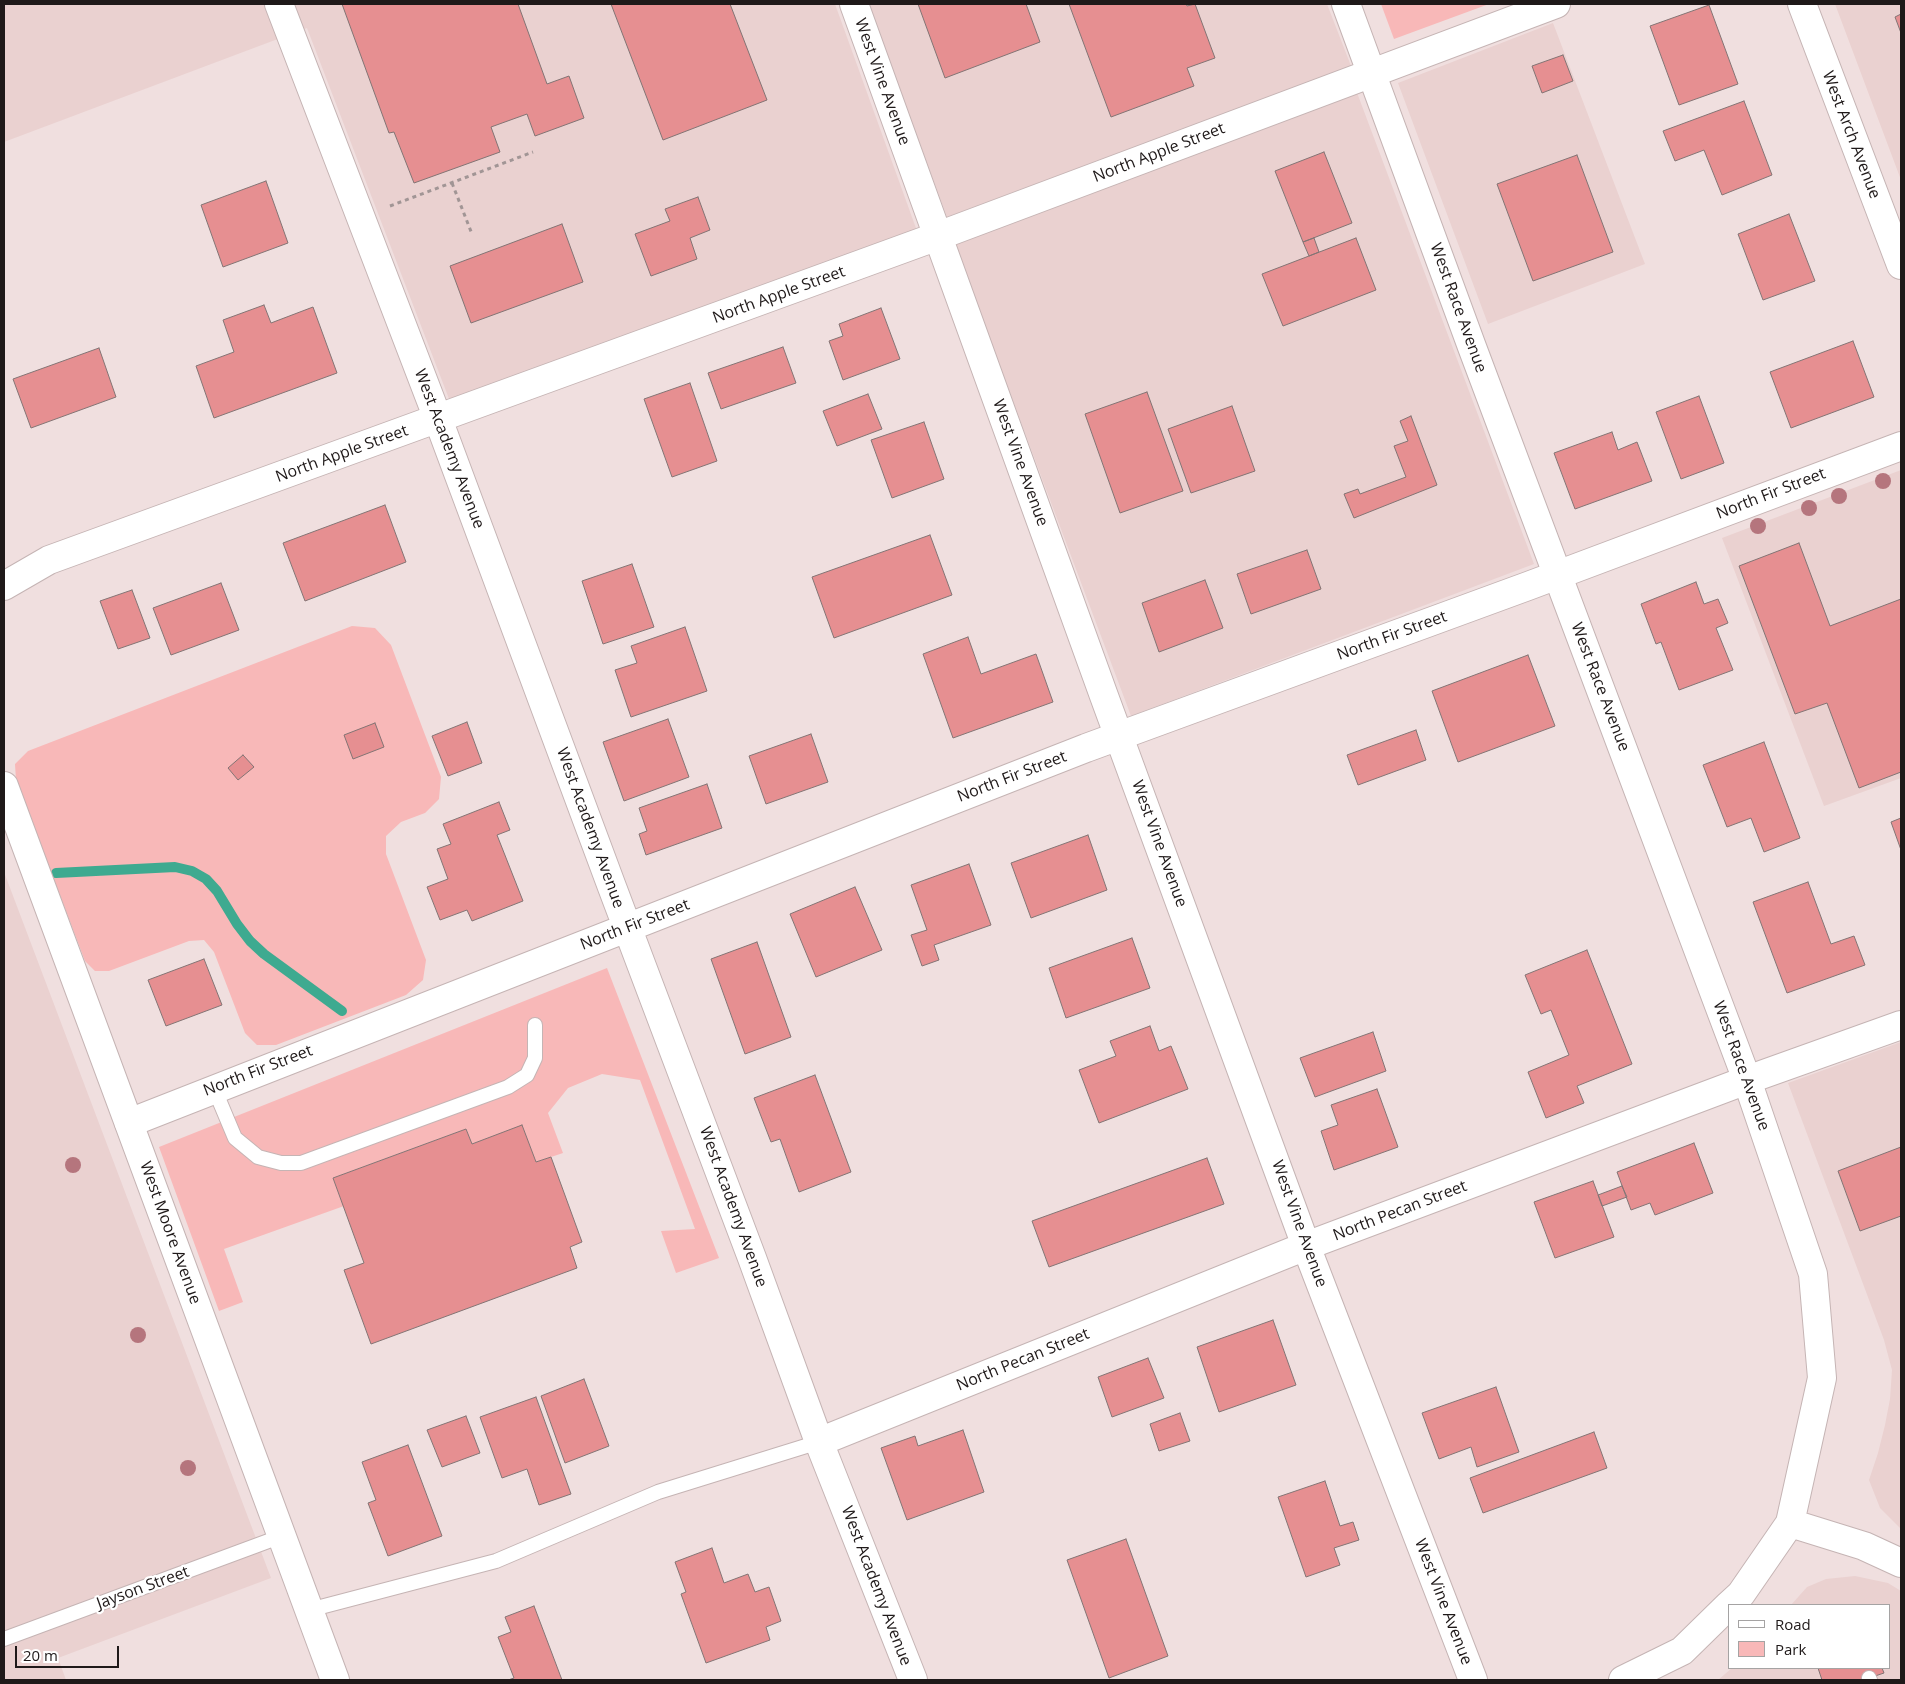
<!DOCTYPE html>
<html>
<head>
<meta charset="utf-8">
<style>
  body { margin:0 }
  #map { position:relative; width:1905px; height:1684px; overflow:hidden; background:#f0dfdf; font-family:"Open Sans",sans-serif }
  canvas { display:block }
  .frame { position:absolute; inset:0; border:5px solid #1f1919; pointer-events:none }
  .legend { position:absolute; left:1728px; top:1604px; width:162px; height:65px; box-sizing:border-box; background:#fff; border:1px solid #a5a3a3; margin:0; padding:6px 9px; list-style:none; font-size:15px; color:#1f1919 }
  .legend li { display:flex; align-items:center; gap:10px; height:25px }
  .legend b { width:25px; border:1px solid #a5a3a3 }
  .scale { position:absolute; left:15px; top:1646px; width:104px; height:22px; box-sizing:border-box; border:2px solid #1f1919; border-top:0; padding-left:6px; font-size:15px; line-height:18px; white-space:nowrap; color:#1f1919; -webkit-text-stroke:4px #fff; paint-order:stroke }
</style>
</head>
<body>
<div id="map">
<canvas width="1905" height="1684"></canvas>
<div class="frame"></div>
<ul class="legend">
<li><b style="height:6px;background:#fff"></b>Road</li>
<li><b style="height:14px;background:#f8b8b8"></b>Park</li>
</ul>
<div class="scale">20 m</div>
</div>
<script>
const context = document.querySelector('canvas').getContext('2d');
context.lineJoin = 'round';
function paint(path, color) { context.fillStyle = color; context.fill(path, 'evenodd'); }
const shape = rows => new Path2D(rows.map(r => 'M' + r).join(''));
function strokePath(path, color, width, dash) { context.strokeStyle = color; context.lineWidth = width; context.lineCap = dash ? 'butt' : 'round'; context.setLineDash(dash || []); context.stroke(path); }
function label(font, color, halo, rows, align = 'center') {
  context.font = font + ' "Open Sans",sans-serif'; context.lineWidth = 4.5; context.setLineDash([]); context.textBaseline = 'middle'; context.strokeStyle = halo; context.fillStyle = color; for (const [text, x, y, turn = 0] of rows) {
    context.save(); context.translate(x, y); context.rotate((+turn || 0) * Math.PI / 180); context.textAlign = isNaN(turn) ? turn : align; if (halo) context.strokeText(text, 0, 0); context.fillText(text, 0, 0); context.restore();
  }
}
paint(shape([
  [4,4,835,4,917,231,451,404,307,28,4,142],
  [868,4,1327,4,1351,66,947,217],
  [1835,4,1901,4,1901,180],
  [1553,23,1645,264,1488,324,1398,83],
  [1356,90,1534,564,1131,716,953,241],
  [1901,470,1901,778,1824,806,1722,538],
  [4,872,271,1578,58,1658,66,1680,4,1680],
  [1901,1042,1901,1529,1880,1508,1869,1480,1878,1453,1885,1425,1890,1399,1892,1370,1884,1340,1788,1083],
  [1855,1576,1888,1583,1901,1591,1901,1680,1718,1680,1732,1668,1889,1668,1889,1605,1791,1605,1807,1587,1826,1579]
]), '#ead1d0');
paint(shape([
  [1381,4,1489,4,1394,39],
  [352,626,375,628,391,645,441,777,439,799,425,813,401,822,386,836,386,854,426,960,423,980,406,995,276,1045,257,1045,245,1033,214,952,204,940,189,941,109,971,95,971,85,961,16,780,15,764,28,751],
  [607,968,719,1258,676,1273,661,1231,695,1229,640,1080,602,1074,568,1088,548,1113,563,1153,536,1162,522,1126,472,1144,466,1129,333,1178,344,1206,224,1249,243,1302,219,1311,159,1147]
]), '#f8b8b8');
strokePath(shape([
  [56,873,175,867,192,871,206,879,217,891,237,924,250,941,264,954,342,1011]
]), '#3eaa90', 10);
const building = shape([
  [342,4,518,4,547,84,569,76,584,118,535,136,527,114,491,127,500,152,414,183,394,132,389,133,342,4],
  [611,4,730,4,767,100,663,140,611,4],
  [918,4,1026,4,1040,42,945,78,918,4],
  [1069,4,1186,4,1187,6,1195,4,1215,58,1187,68,1194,86,1111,117,1069,4],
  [1709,5,1738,84,1679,105,1650,26,1709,5],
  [1901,14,1901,33,1895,17,1901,14],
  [1563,55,1573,81,1542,93,1532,66,1563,55],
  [1744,101,1772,175,1722,195,1704,150,1675,161,1663,131,1744,101],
  [1324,152,1352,223,1303,242,1275,171,1324,152],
  [1577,155,1613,252,1533,281,1497,184,1577,155],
  [266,181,288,243,223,267,201,205,266,181],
  [698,197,710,230,690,238,697,259,651,276,635,234,670,221,665,209,698,197],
  [1789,214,1815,281,1763,300,1738,234,1789,214],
  [562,224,583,282,471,323,450,266,562,224],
  [1314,238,1319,252,1309,256,1303,242,1314,238],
  [1356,238,1376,290,1283,326,1262,274,1356,238],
  [264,305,271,323,313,307,337,373,214,418,196,366,234,352,223,320,264,305],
  [881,308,900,359,843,380,829,341,843,336,839,324,881,308],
  [1853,341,1874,397,1791,428,1770,372,1853,341],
  [783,347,796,383,721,409,708,373,783,347],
  [99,348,116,397,31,428,13,379,99,348],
  [690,383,717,461,672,477,644,399,690,383],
  [1147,392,1183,491,1120,513,1085,414,1147,392],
  [868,394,882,429,837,446,823,411,868,394],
  [1699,396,1724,463,1681,479,1656,412,1699,396],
  [1232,406,1255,471,1191,493,1168,429,1232,406],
  [1411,416,1437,485,1354,518,1344,494,1358,489,1360,494,1406,477,1394,446,1408,441,1400,421,1411,416],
  [924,422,944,479,892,498,871,440,924,422],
  [1612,432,1618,450,1637,442,1652,481,1575,509,1554,453,1612,432],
  [385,505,406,562,305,601,283,543,385,505],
  [930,535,952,595,834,638,812,577,930,535],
  [1799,543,1830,626,1901,599,1901,772,1859,788,1827,703,1795,714,1739,566,1799,543],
  [1307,550,1321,589,1251,614,1237,574,1307,550],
  [632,564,654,627,603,644,582,581,632,564],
  [1205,580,1223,628,1159,652,1142,603,1205,580],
  [1696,582,1704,604,1718,599,1728,623,1716,628,1733,670,1679,690,1661,642,1656,644,1641,604,1696,582],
  [221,583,239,630,171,655,153,608,221,583],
  [132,590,150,638,118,649,100,601,132,590],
  [685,627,707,691,631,717,615,670,637,663,631,646,685,627],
  [968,637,981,674,1036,654,1053,702,953,738,923,654,968,637],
  [1528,655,1555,726,1458,762,1432,691,1528,655],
  [668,719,689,777,624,801,603,742,668,719],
  [467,722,482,763,448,776,432,736,467,722],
  [375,723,384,747,353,759,344,735,375,723],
  [1416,730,1426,760,1358,785,1347,755,1416,730],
  [811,734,828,782,766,804,749,756,811,734],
  [1764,742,1800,838,1764,852,1751,818,1727,827,1703,765,1764,742],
  [243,755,254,767,238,780,228,768,243,755],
  [707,784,722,828,646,855,639,834,647,831,639,808,707,784],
  [499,802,510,830,497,835,523,901,472,921,467,910,440,920,427,887,448,879,437,849,451,844,443,824,499,802],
  [1901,818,1901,850,1891,822,1901,818],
  [1088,835,1107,890,1031,918,1011,863,1088,835],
  [969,864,991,925,934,945,939,960,922,966,911,935,927,930,911,885,969,864],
  [1808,882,1831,944,1854,936,1865,965,1787,993,1753,902,1808,882],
  [855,887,882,950,816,977,790,914,855,887],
  [1132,938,1150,988,1066,1018,1049,968,1132,938],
  [757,942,791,1037,745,1054,711,959,757,942],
  [1587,950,1632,1064,1577,1086,1584,1103,1546,1118,1528,1072,1569,1055,1551,1010,1541,1014,1525,975,1587,950],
  [204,959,222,1005,166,1026,148,980,204,959],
  [1150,1026,1159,1051,1171,1046,1188,1089,1099,1123,1079,1070,1116,1056,1110,1041,1150,1026],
  [1373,1032,1386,1071,1315,1097,1300,1058,1373,1032],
  [815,1075,851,1172,799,1192,780,1139,771,1142,754,1098,815,1075],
  [1377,1089,1398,1147,1334,1170,1321,1131,1338,1125,1331,1105,1377,1089],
  [522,1125,536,1162,551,1157,582,1242,570,1247,577,1268,371,1344,344,1270,364,1263,333,1178,466,1129,472,1144,522,1125],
  [1694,1143,1713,1193,1655,1215,1650,1203,1631,1210,1617,1172,1694,1143],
  [1901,1147,1901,1216,1860,1231,1838,1171,1901,1147],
  [1207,1158,1224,1204,1049,1267,1032,1221,1207,1158],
  [1593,1181,1614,1237,1555,1258,1534,1202,1593,1181],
  [1622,1186,1627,1197,1602,1206,1598,1195,1622,1186],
  [1273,1320,1296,1385,1219,1412,1197,1347,1273,1320],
  [1148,1358,1164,1398,1112,1417,1098,1377,1148,1358],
  [584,1379,609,1446,565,1463,541,1396,584,1379],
  [1496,1387,1519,1452,1477,1467,1471,1447,1439,1459,1422,1413,1496,1387],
  [536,1397,571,1494,539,1505,527,1469,502,1478,480,1417,536,1397],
  [1180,1413,1190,1441,1159,1451,1150,1424,1180,1413],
  [466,1416,480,1453,442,1467,427,1430,466,1416],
  [963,1430,984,1492,907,1520,881,1448,915,1436,918,1446,963,1430],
  [1594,1432,1607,1468,1483,1513,1470,1478,1594,1432],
  [408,1445,442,1536,388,1556,368,1503,376,1500,362,1462,408,1445],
  [1325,1481,1340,1526,1353,1522,1359,1540,1334,1548,1340,1565,1306,1577,1278,1497,1325,1481],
  [1126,1539,1168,1656,1109,1678,1067,1560,1126,1539],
  [712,1548,724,1583,748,1574,755,1592,769,1587,781,1621,766,1627,770,1640,706,1663,681,1594,686,1592,675,1562,712,1548],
  [534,1606,562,1680,508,1680,514,1678,498,1637,511,1632,505,1617,534,1606],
  [1818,1668,1882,1668,1884,1673,1863,1680,1822,1680,1818,1668]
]);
paint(building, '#e68f91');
strokePath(building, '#837474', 1);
const lane = shape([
  [214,1088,235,1138,258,1157,281,1163,301,1163,508,1087,527,1075,535,1058,535,1025],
  [309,1610,496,1561,658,1492,819,1442],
  [4,1639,282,1536],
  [1869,1678,1870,1680]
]);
const street = shape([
  [279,4,438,419,612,887,752,1258,819,1442,913,1680],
  [854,4,1104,696,1306,1246,1473,1680],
  [1802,4,1901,265],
  [4,586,49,560,938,236,1556,4],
  [129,1123,1086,748,1528,586,1901,446],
  [819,1442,1306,1246,1747,1080,1901,1025]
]);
const secondary = shape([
  [1346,4,1472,347,1747,1080,1813,1274,1822,1378,1790,1523,1741,1594,1729,1605],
  [4,786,335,1680],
  [1790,1523,1864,1546,1901,1563],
  [1623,1680,1682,1651,1729,1605]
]);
strokePath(lane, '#c5b4b4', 16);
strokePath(street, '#c5b4b4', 30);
strokePath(secondary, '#c5b4b4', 30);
strokePath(shape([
  [452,183,472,234],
  [390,206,533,152]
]), '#a19595', 3, [4, 4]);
strokePath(lane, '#fff', 14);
strokePath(street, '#fff', 28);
strokePath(secondary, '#fff', 28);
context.fillStyle = '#b5757d';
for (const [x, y] of [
  [1883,481],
  [1839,496],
  [1809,508],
  [1758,526],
  [73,1165],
  [138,1335],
  [188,1468]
]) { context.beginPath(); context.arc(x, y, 8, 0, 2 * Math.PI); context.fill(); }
label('16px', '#1f1919', '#fff', [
  ["West Vine Avenue",882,82,70],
  ["West Arch Avenue",1851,135,69],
  ["North Apple Street",1159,153,-21],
  ["North Apple Street",779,295,-20],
  ["West Race Avenue",1458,308,70],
  ["West Academy Avenue",449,449,69],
  ["North Apple Street",342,454,-20],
  ["West Vine Avenue",1020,463,70],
  ["North Fir Street",1771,494,-21],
  ["North Fir Street",1392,636,-20],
  ["West Race Avenue",1600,687,69],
  ["North Fir Street",1012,777,-21],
  ["West Academy Avenue",590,828,70],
  ["West Vine Avenue",1159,844,70],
  ["North Fir Street",635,925,-21],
  ["West Race Avenue",1741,1066,70],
  ["North Fir Street",258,1071,-21],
  ["West Academy Avenue",733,1207,70],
  ["North Pecan Street",1400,1211,-21],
  ["West Vine Avenue",1299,1224,70],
  ["West Moore Avenue",170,1233,70],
  ["North Pecan Street",1023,1360,-22],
  ["West Academy Avenue",876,1586,69],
  ["Jayson Street",143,1588,-20],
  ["West Vine Avenue",1443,1602,69]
]);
</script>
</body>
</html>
